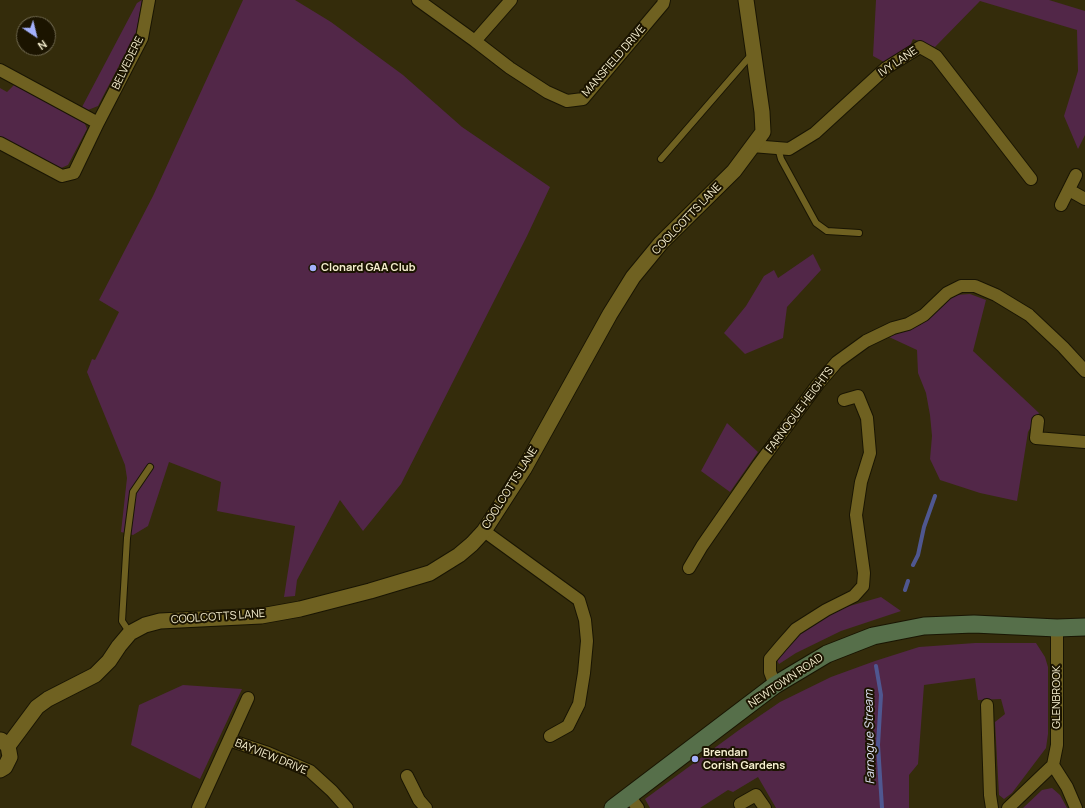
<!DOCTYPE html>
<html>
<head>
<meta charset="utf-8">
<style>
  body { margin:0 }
  #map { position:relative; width:1085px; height:808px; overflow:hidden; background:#342c0b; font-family:Manrope,sans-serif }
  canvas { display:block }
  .north { position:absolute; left:16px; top:16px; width:40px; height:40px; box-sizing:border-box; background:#1b1400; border:1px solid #736c53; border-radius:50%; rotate:145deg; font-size:11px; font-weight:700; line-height:16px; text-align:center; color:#f6efcf }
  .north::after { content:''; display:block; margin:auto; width:14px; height:18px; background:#a4b1fc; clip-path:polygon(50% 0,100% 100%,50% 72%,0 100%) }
</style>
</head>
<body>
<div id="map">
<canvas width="1085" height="808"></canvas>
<div class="north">N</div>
</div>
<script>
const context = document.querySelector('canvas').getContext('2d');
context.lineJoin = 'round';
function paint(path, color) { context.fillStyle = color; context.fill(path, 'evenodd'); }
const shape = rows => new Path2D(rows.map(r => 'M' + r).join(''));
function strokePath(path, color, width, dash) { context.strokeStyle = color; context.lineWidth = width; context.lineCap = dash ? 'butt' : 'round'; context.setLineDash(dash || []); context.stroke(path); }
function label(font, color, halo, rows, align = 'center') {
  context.font = font + ' Manrope,sans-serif'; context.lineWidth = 4; context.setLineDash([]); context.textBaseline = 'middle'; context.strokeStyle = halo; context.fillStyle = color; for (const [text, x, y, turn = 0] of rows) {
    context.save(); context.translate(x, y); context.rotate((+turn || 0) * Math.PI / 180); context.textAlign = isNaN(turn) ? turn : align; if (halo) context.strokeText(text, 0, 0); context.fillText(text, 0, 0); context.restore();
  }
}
paint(shape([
  [142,0,136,33,98,106,88,110,82,107,137,3],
  [243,0,295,0,331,22,403,75,462,127,550,187,527,236,401,484,363,531,340,500,297,580,295,596,284,597,295,526,217,511,221,482,169,462,148,526,133,535,121,532,127,478,125,465,87,372,92,359,95,360,119,312,99,300,153,196],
  [876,0,1049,0,1085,11,1085,135,1078,149,1064,116,1078,71,1077,30,980,1,935,47,913,39,910,46,884,62,873,56],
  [14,85,84,121,87,129,68,165,61,168,0,137,0,88,7,92],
  [813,254,821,270,787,307,783,338,745,354,724,333,746,306,764,276,774,270,778,278],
  [970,294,986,300,973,351,1039,413,1028,432,1017,501,980,493,940,480,930,459,932,436,930,415,926,393,918,373,917,350,889,337,920,325,955,295],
  [727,423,758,452,730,492,701,471],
  [881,597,901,611,841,631,796,653,779,664,777,660,782,651,797,636,821,619,846,607],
  [975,643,1036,643,1045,657,1048,667,1048,734,1046,748,1012,793,1004,799,999,795,995,722,1005,714,1001,699,978,700,975,678,924,685,918,764,909,775,909,808,776,808,758,777,733,792,728,790,700,808,650,808,645,799,739,730,780,702,831,677,875,661,919,647],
  [183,685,242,689,200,779,131,745,139,705],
  [1052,788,1060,795,1067,808,1023,808,1042,790]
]), '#522748');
strokePath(shape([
  [913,565,918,555,924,527,935,496],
  [905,590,908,581],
  [876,666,881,695,878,745,882,808]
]), '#4f5790', 4);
const service = shape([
  [778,148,781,159,816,223,827,231,859,233],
  [661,159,752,54],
  [130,633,122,621,127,538,133,492,150,467]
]);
const minor = shape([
  [418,0,475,41,510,68,547,92,567,101,583,99,663,4,664,0],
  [475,41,511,0],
  [0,70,98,123],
  [0,143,62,176,74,173,98,123,142,38,149,0],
  [752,146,789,149,815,133,886,68,920,47,936,56,1031,179],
  [1069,190,1085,199],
  [1061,205,1076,175],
  [1038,421,1036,438,1085,442],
  [484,531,579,600,585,620,587,641,584,673,579,704,568,726,550,736],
  [689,568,702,546,759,464,818,384,837,362,866,341,893,328,908,324,924,315,947,293,961,286,975,286,996,295,1029,315,1063,347,1085,371],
  [1057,628,1057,745,1053,765,1067,787,1076,808],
  [775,685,770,672,770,659,781,646,796,629,826,610,854,596,863,586,864,573,856,515,861,482,870,453,867,418,858,396,844,400],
  [987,705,990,795,992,808],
  [229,740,268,753,310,771,332,791,347,808],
  [407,776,419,800,426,808],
  [629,796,638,808],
  [740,804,756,795,765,808],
  [198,808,248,698],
  [1008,808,1053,765]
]);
const tertiary = shape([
  [8,746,37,707,48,699,95,675,109,661,119,646,130,633,145,625,160,621,261,616,300,609,370,591,430,573,459,555,472,544,484,531,524,469,610,314,633,277,661,243,734,171,763,132,762,112,746,0],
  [0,770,5,767,10,757,8,746,1,740]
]);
const secondary = shape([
  [613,808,775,685,827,654,873,636,924,626,974,624,1057,628,1085,627]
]);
strokePath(service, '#191503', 8);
strokePath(minor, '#191503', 14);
strokePath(tertiary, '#191503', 17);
strokePath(secondary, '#191503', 19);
strokePath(service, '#6f6121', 6);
strokePath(minor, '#6f6121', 12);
strokePath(tertiary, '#6f6121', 15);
strokePath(secondary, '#566f4a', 17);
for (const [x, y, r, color] of [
  [313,268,4,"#a4b1fc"],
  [695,759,4,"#a4b1fc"]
]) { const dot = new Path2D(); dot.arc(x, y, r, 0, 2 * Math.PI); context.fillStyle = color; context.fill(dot); strokePath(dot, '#1b1400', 1.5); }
label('11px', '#f6efcf', '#1b1400', [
  ["MANSFIELD DRIVE",614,61,-49],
  ["IVY LANE",898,62,-34],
  ["BELVEDERE",128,63,-64],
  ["COOLCOTTS LANE",687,219,-46],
  ["FARNOGUE HEIGHTS",800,410,-53],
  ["COOLCOTTS LANE",510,488,-58],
  ["COOLCOTTS LANE",218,617,-4],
  ["NEWTOWN ROAD",786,681,-34],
  ["GLENBROOK",1057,697,-90],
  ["BAYVIEW DRIVE",271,757,22]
]);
label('bold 11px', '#f6efcf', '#1b1400', [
  ["Clonard GAA Club",321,268],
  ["Brendan",703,753],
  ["Corish Gardens",703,766]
], 'left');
label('italic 12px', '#dfe3f5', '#1b1400', [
  ["Farnogue Stream",870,737,-91]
]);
</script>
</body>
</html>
